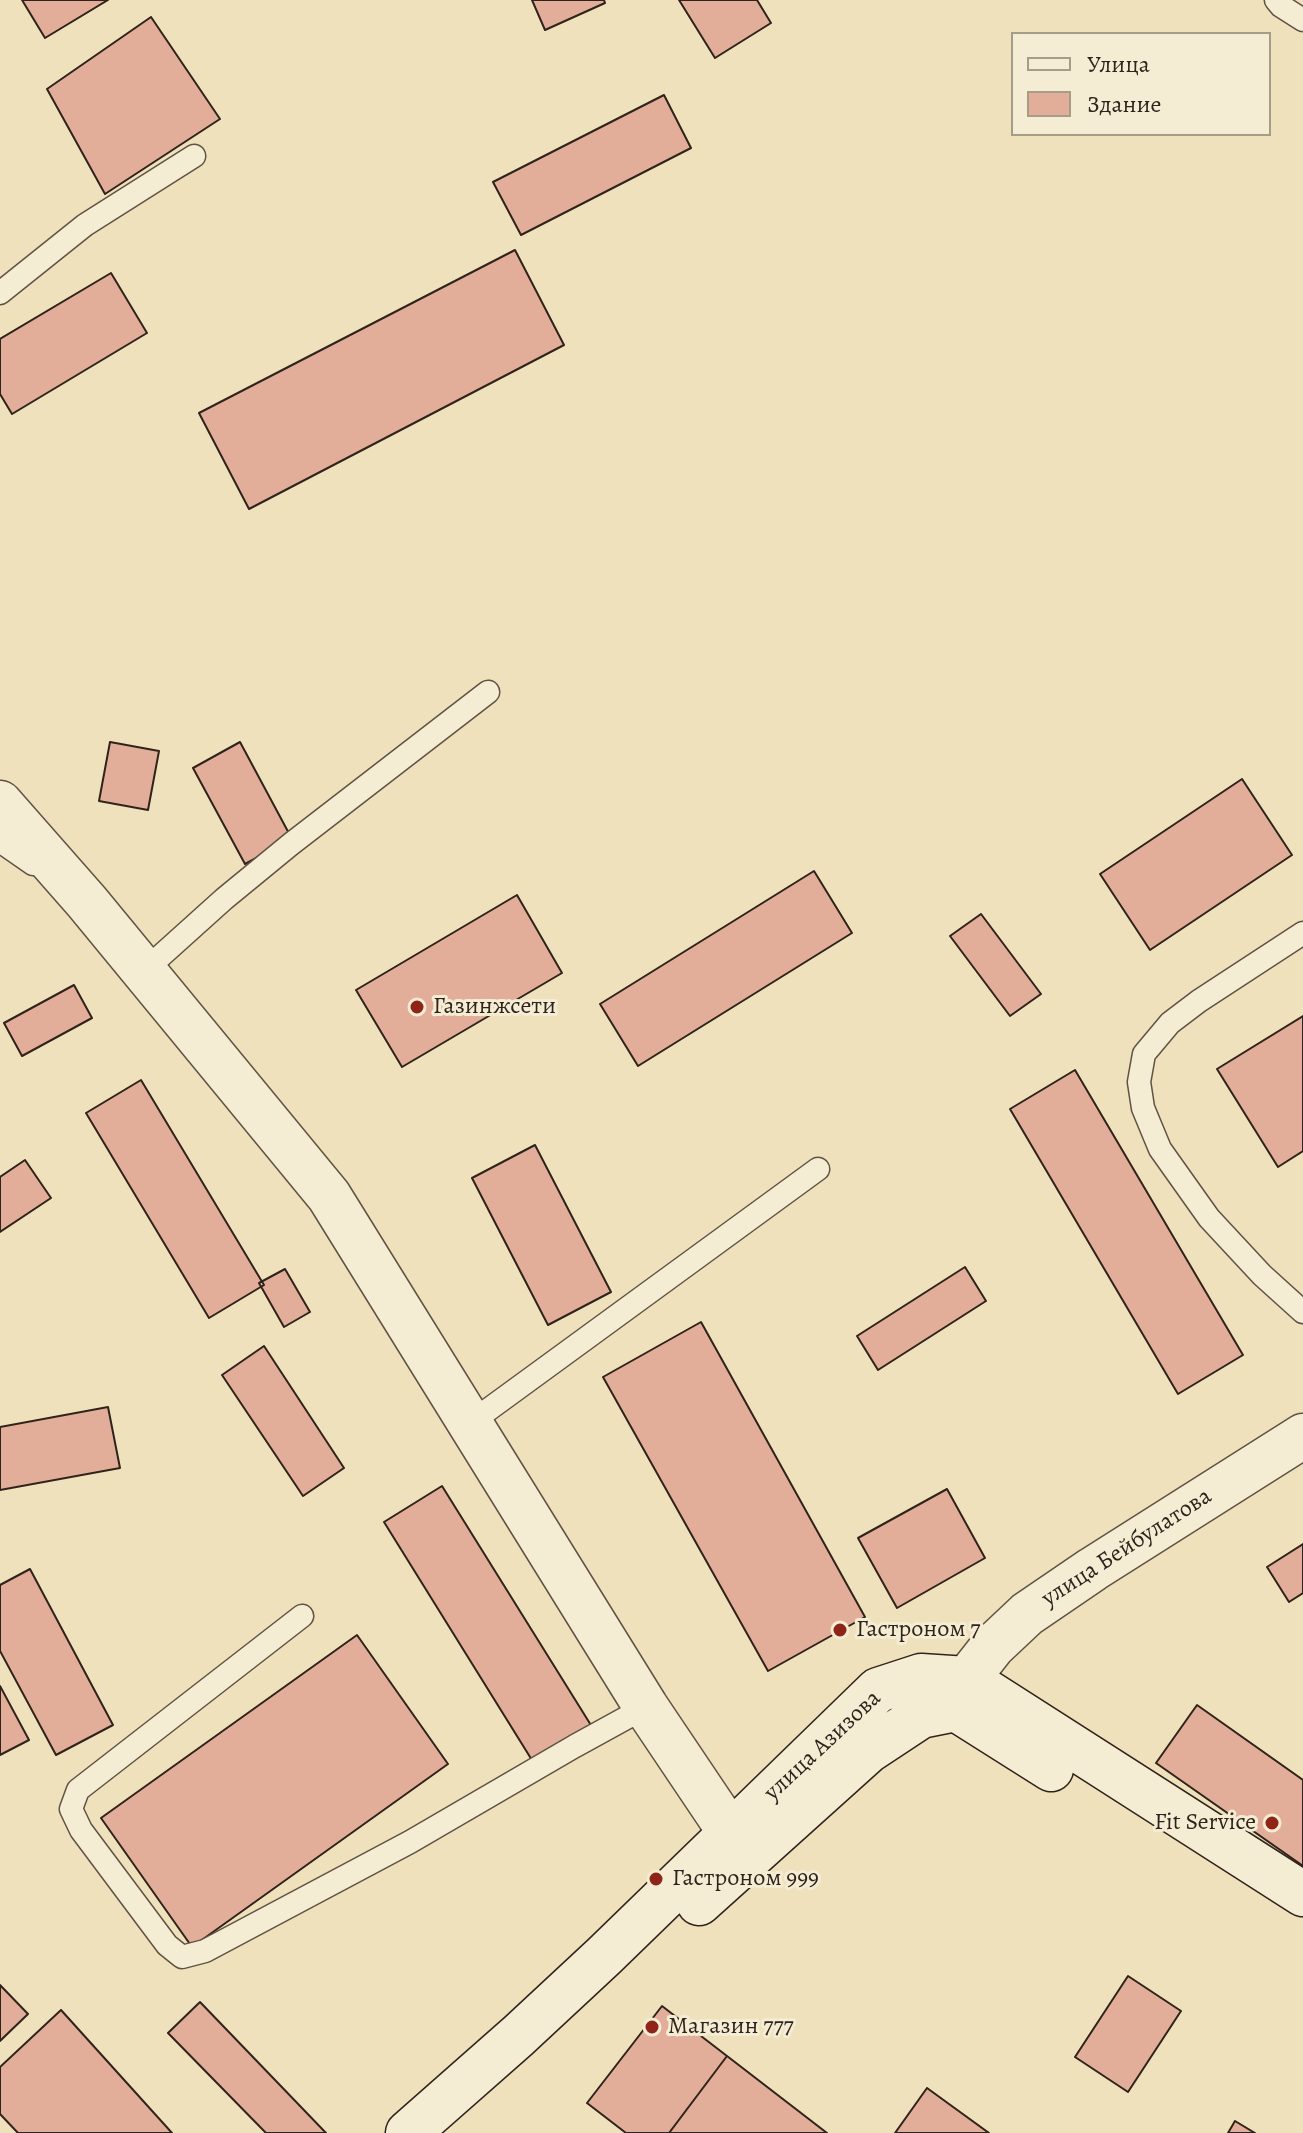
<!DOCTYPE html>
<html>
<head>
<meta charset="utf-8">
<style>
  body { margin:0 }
  #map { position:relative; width:1303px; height:2133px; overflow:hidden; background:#eee1bb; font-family:Alegreya,serif }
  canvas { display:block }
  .legend { position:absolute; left:1011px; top:32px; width:260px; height:104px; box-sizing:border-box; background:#f4ecd3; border:2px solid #a69c8a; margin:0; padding:10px 14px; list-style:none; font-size:24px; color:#30231c }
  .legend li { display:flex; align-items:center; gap:16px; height:40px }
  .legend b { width:40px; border:2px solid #a69c8a }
</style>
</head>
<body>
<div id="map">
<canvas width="1303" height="2133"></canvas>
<ul class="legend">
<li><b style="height:10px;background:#f4ecd3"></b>Улица</li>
<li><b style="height:22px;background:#e3ae99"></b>Здание</li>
</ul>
</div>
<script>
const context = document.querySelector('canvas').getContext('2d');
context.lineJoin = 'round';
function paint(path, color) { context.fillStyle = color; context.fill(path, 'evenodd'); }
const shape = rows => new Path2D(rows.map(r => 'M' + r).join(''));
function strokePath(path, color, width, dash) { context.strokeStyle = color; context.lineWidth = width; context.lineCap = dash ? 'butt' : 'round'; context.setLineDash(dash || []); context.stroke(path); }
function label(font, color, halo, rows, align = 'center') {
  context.font = font + ' Alegreya,serif'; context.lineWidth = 6; context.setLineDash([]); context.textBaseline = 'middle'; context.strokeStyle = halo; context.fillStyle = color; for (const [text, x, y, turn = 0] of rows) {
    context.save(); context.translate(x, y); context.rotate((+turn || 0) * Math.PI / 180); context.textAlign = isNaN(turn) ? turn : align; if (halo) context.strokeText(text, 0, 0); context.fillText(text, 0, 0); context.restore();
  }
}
const building = shape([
  [22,0,108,0,45,38,22,0],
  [532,0,604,0,605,3,545,30,532,0],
  [679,0,757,0,771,23,715,58,679,0],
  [151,17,220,119,105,194,47,89,151,17],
  [664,95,691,148,521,235,493,182,664,95],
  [515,250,564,345,249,509,199,413,515,250],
  [111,273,147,333,12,414,0,394,0,339,111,273],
  [110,742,159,751,148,810,99,801,110,742],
  [240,742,292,839,245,864,193,768,240,742],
  [1242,779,1292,855,1150,950,1100,874,1242,779],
  [814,871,852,933,638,1066,600,1004,814,871],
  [517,895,562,973,402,1067,356,990,517,895],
  [981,914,1041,994,1010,1016,950,936,981,914],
  [74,985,92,1018,22,1056,4,1023,74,985],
  [1303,1016,1303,1151,1278,1167,1217,1069,1303,1016],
  [1075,1070,1243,1355,1178,1394,1010,1109,1075,1070],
  [141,1080,264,1285,209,1318,86,1113,141,1080],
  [535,1145,611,1292,548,1325,472,1178,535,1145],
  [25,1160,51,1198,0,1232,0,1177,25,1160],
  [965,1267,986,1301,878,1370,857,1336,965,1267],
  [285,1269,310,1312,284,1327,259,1283,285,1269],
  [701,1322,865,1617,768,1671,603,1377,701,1322],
  [264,1346,344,1468,303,1496,222,1375,264,1346],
  [108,1407,120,1468,0,1490,0,1427,108,1407],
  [442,1486,594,1730,535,1765,384,1522,442,1486],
  [947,1489,985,1558,897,1608,858,1538,947,1489],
  [1303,1544,1303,1593,1289,1602,1267,1567,1303,1544],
  [30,1569,113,1725,56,1755,0,1651,0,1585,30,1569],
  [357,1635,448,1764,192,1947,101,1818,357,1635],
  [0,1686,29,1740,0,1755,0,1686],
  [1197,1705,1303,1780,1303,1866,1156,1763,1197,1705],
  [1128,1976,1181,2011,1128,2092,1075,2057,1128,1976],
  [0,1985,28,2014,0,2041,0,1985],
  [200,2002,326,2133,266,2133,168,2033,200,2002],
  [662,2006,727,2056,669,2133,626,2133,587,2103,662,2006],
  [61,2010,172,2133,18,2133,0,2114,0,2067,61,2010],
  [727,2056,827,2133,669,2133,727,2056],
  [927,2088,989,2133,895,2133,927,2088],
  [1235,2121,1255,2133,1228,2133,1235,2121]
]);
paint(building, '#e3ae99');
strokePath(building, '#30231c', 2);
const lane = shape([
  [1276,0,1281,6,1303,20],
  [0,293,85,225,194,156],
  [0,841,33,864],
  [1303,933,1199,1001,1170,1023,1144,1054,1139,1082,1143,1108,1160,1149,1209,1218,1262,1275,1303,1312],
  [144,971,224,899,291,844,488,692],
  [470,1423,818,1169],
  [302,1616,78,1790,71,1809,81,1830,167,1945,182,1957,205,1951,410,1842,575,1746,646,1707]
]);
const street = shape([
  [0,803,87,902,329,1196,646,1707,730,1832],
  [967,1679,993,1646,1027,1614,1093,1569,1303,1436]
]);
const secondary = shape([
  [699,1903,868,1751,921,1716,956,1709,1051,1769],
  [408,2133,518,2036,604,1956,878,1690,921,1676,967,1679,1303,1894]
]);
strokePath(lane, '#605244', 25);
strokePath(street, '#605244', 47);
strokePath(secondary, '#30231c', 47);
strokePath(lane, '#f4ecd3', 22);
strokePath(street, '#f4ecd3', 44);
strokePath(secondary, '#f4ecd3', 44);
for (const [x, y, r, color] of [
  [417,1007,8,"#8f2418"],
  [840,1630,8,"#8f2418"],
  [1272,1823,8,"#8f2418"],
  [656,1879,8,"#8f2418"],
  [652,2027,8,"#8f2418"]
]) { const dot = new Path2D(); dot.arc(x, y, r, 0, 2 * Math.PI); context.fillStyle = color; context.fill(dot); strokePath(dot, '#f4ecd3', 3); }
label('24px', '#30231c', '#f4ecd3', [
  ["Газинжсети",433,1007],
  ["Гастроном 7",856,1630],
  ["Fit Service",1256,1823,"right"],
  ["Гастроном 999",672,1879],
  ["Магазин 777",668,2027]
], 'left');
label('24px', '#30231c', '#f4ecd3', [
  ["улица Бейбулатова",1127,1548,-33],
  ["улица Азизова",823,1746,-43]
]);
</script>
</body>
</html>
